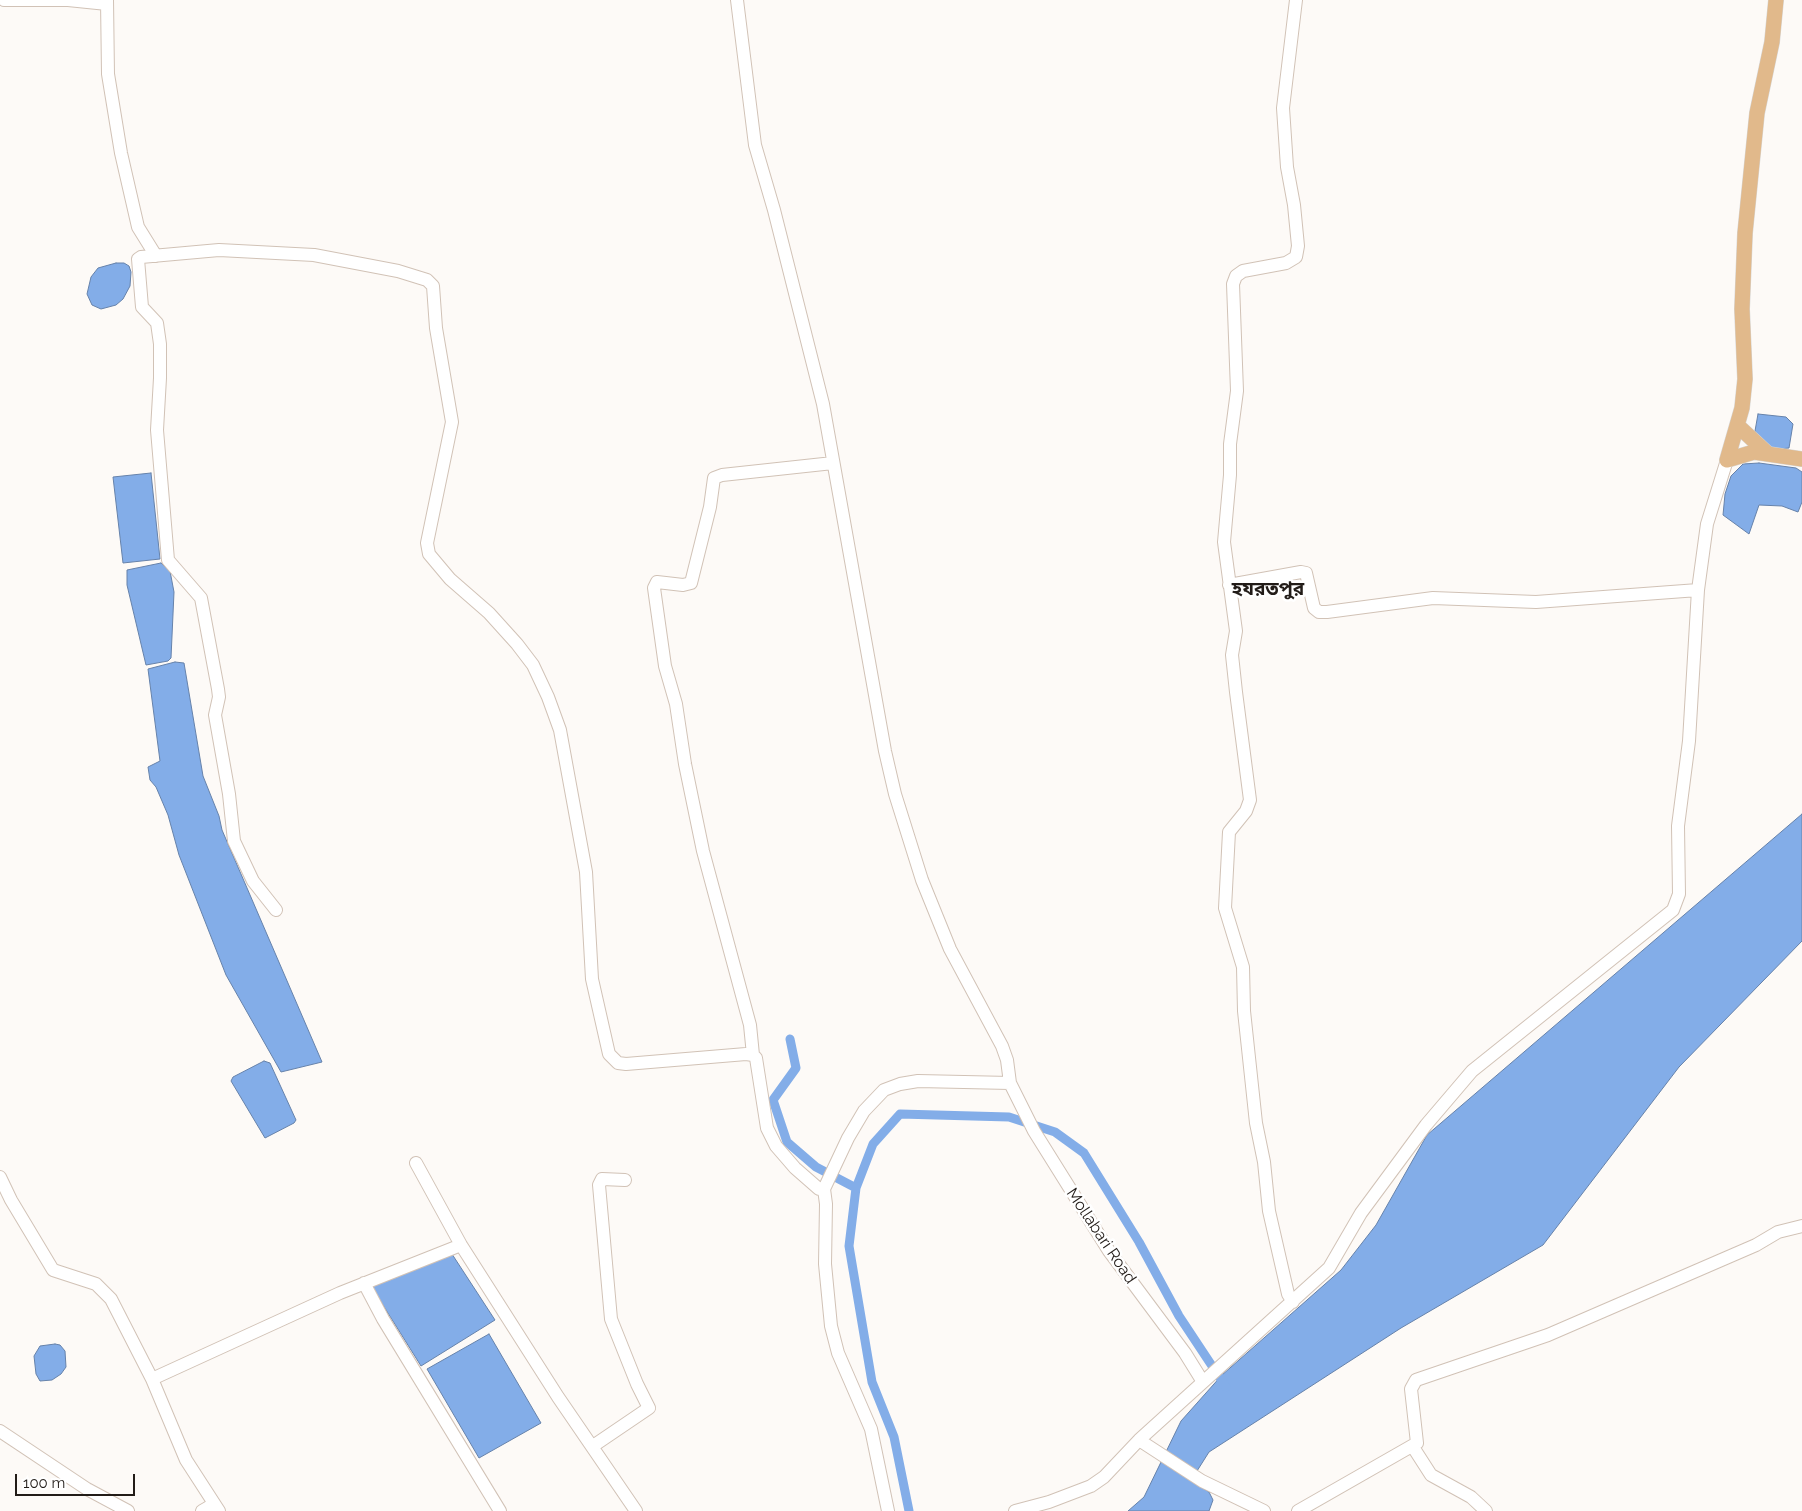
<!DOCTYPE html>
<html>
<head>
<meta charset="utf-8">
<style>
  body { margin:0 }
  #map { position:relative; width:1802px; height:1511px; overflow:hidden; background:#fdfaf7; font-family:Raleway,sans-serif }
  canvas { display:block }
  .scale { position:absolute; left:15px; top:1474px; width:120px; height:22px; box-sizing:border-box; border:2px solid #221c18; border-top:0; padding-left:6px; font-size:15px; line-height:18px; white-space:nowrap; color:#221c18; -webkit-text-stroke:4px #fff; paint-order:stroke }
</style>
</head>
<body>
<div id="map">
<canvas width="1802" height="1511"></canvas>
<div class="scale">100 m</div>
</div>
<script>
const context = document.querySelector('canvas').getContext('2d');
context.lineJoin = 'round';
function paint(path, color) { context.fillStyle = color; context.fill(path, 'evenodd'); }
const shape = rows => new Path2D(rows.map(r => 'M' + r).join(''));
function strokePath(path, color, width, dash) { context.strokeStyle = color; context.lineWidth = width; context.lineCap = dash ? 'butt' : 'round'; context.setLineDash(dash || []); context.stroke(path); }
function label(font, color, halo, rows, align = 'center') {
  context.font = font + ' Raleway,"Noto Sans Bengali",sans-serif'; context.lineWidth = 5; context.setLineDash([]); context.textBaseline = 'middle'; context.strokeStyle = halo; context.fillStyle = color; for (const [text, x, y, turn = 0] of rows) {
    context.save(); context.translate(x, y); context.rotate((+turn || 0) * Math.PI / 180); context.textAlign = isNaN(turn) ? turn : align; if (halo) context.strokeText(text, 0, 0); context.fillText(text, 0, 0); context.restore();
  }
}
const water = shape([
  [116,263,124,263,129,266,131,272,130,286,123,299,116,305,101,309,92,305,87,294,91,277,98,268,116,263],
  [1758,414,1786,417,1793,424,1789,448,1780,449,1767,447,1761,440,1755,431,1758,414],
  [1759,463,1796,468,1802,472,1802,502,1798,512,1782,506,1759,505,1749,534,1723,515,1725,494,1731,476,1743,464,1759,463],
  [151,473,160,559,123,563,113,477,151,473],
  [161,563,170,571,174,592,171,658,168,661,146,665,127,585,127,570,161,563],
  [175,662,184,663,203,776,219,816,222,830,322,1062,281,1072,226,975,179,855,168,815,156,787,150,780,148,767,160,761,148,669,175,662],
  [1802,814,1802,941,1679,1067,1543,1245,1401,1328,1209,1452,1197,1471,1198,1485,1209,1492,1213,1500,1209,1511,1128,1511,1144,1497,1181,1421,1222,1375,1341,1270,1376,1225,1427,1135,1802,814],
  [264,1061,270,1063,296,1120,294,1123,265,1138,231,1081,233,1077,264,1061],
  [450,1251,495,1320,421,1366,371,1286,450,1251],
  [489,1334,541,1423,479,1458,427,1369,489,1334],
  [55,1344,60,1345,65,1351,66,1367,61,1374,52,1380,40,1381,36,1374,34,1356,40,1346,55,1344]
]);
paint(water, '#83ade8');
strokePath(water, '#6682aa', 1);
strokePath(shape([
  [790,1039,796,1068,773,1100,787,1142,816,1167,856,1188],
  [909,1511,894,1437,872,1382,849,1246,856,1188,873,1144,900,1114,1009,1117,1055,1132,1084,1153,1139,1242,1179,1316,1226,1387]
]), '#83ade8', 9);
const minor = shape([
  [4,0,68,0,107,4],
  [107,0,108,74,121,153,138,227,156,256],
  [737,0,755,145,774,210,823,404,885,751,895,794,922,880,950,949,1002,1046,1007,1060,1010,1083,1034,1131,1109,1251,1185,1353,1203,1382],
  [1229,585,1301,572,1306,573,1314,608,1319,612,1327,612,1433,598,1536,602,1698,590],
  [276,910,253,881,234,841,229,794,215,715,219,697,218,689,201,598,168,560,157,430,160,378,160,344,157,323,142,307,138,259,141,257,219,250,314,255,398,271,427,280,433,286,436,328,452,422,427,543,429,554,450,579,489,613,517,644,533,665,548,697,560,730,586,872,592,979,609,1054,618,1063,626,1064,746,1054,753,1055,756,1058,767,1128,776,1146,795,1168,819,1189,824,1189],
  [753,1055,750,1025,703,851,685,764,676,704,665,666,654,588,657,582,683,585,691,583,710,507,714,478,722,475,833,463],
  [416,1163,461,1245,558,1397,636,1511],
  [0,1177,11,1200,53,1270,96,1284,111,1299,152,1379,186,1460,219,1511],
  [824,1189,826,1204,825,1264,831,1326,838,1353,871,1429,888,1511],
  [824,1189,848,1138,864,1111,884,1090,900,1084,918,1081,1010,1083],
  [364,1283,383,1319,500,1511],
  [1293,1302,1288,1294,1269,1211,1264,1162,1256,1123,1244,1011,1243,967,1225,908,1229,832,1246,811,1250,800,1236,692,1232,655,1236,631,1224,542,1230,475,1230,444,1237,391,1233,284,1236,276,1243,271,1286,263,1296,257,1298,246,1294,205,1287,167,1283,108,1296,0],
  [152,1379,340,1293,461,1245],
  [0,1431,87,1489,128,1511],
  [1139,1440,1202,1481,1264,1511],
  [593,1446,649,1408,637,1384,611,1319,599,1185,602,1179,625,1180],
  [1413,1447,1431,1475,1471,1497,1486,1511],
  [202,1511,214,1504],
  [1015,1511,1049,1502,1091,1486,1104,1477,1139,1440,1329,1268,1361,1213,1426,1125,1472,1071,1673,910,1679,894,1678,826,1689,741,1698,590,1707,524,1727,460],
  [1298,1511,1417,1443,1411,1389,1416,1380,1548,1335,1756,1245,1778,1232,1802,1226]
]);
const major = shape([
  [1737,425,1766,452],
  [1727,460,1742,408,1745,379,1742,309,1745,233,1757,113,1772,42,1776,0],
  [1727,460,1754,452,1802,459]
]);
strokePath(minor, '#d1c2b6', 14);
strokePath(major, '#d7d6d5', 16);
strokePath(minor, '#fff', 12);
strokePath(major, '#e1b98b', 15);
label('16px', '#221c18', '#fff', [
  ["Mollabari Road",1101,1236,56]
]);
label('bold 19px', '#221c18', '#fff', [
  ["হযরতপুর",1268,589]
]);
</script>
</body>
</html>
